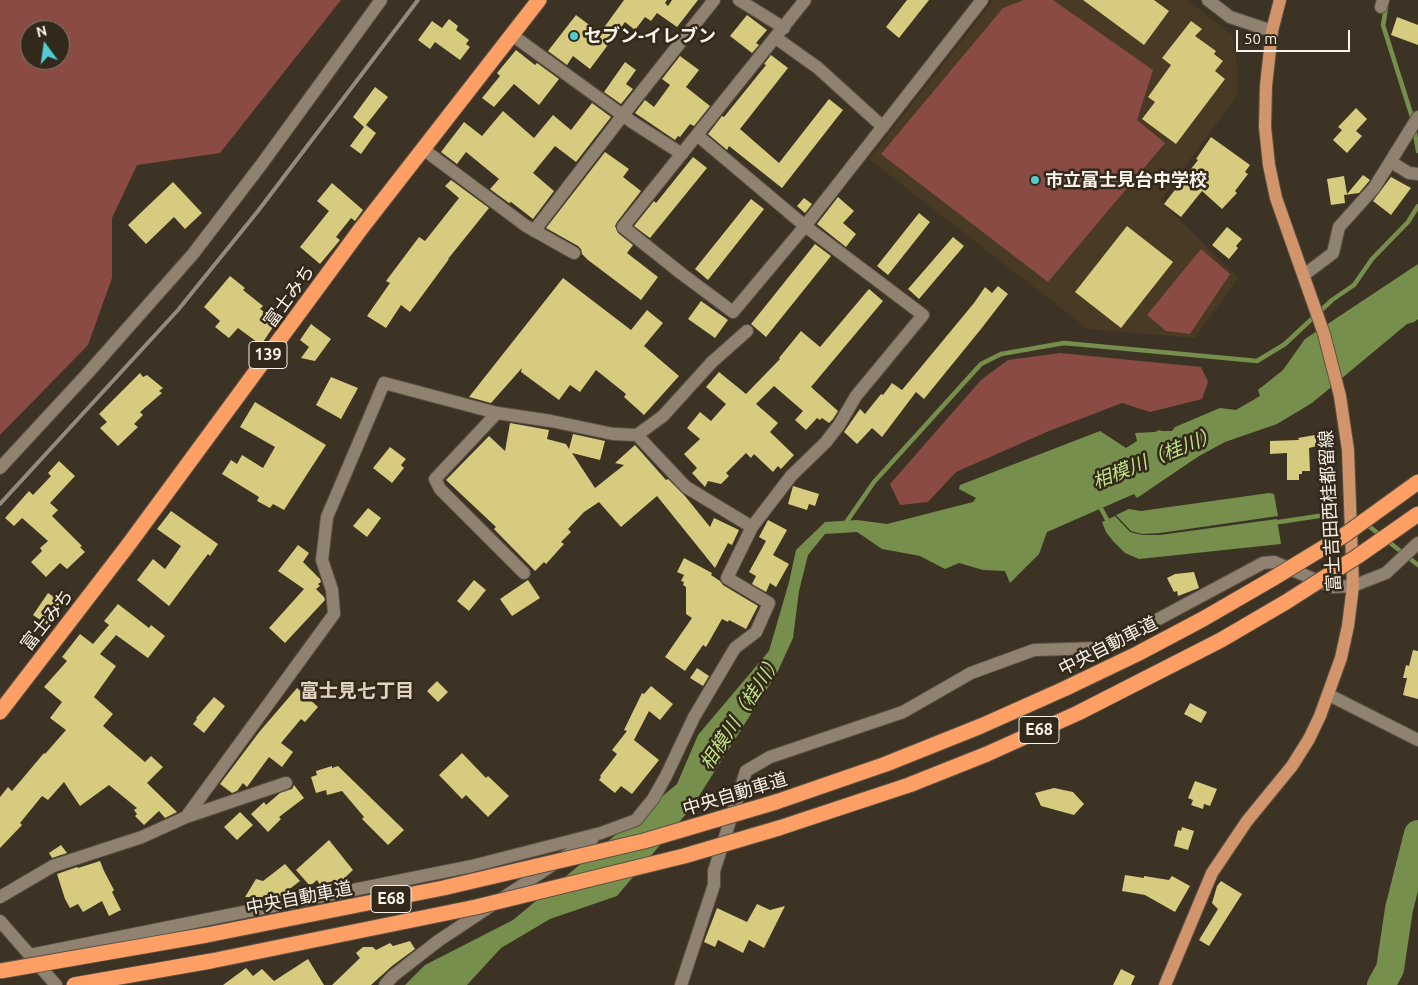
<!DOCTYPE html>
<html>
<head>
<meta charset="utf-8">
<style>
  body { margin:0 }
  #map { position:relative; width:1418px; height:985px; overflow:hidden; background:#3d3324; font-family:Ubuntu,sans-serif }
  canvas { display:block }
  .north { position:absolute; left:20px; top:20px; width:50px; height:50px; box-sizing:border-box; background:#33291a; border:1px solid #82796d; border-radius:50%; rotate:346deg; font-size:14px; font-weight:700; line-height:20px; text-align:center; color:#f9f2e9 }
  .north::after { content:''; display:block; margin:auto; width:18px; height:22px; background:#51ccd3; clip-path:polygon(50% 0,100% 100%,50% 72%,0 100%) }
  .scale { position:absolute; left:1236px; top:30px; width:114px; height:22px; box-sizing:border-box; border:2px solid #f9f2e9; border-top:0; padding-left:6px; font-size:15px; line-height:18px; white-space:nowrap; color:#f9f2e9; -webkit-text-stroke:4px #33291a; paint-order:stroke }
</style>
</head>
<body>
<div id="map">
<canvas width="1418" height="985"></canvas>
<div class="north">N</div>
<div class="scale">50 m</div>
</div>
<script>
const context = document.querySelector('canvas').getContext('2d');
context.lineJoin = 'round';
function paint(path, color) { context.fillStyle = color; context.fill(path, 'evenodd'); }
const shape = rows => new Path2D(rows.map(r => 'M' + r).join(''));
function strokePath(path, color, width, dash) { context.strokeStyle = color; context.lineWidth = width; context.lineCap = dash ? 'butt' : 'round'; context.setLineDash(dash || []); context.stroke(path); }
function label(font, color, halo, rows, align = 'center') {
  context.font = font + ' Ubuntu,"Noto Sans JP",sans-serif'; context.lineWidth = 5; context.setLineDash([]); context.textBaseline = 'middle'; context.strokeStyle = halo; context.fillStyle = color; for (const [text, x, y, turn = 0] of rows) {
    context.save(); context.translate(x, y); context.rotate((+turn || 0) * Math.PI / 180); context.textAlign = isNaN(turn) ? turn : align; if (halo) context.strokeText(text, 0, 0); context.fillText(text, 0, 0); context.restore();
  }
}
paint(shape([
  [994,0,1187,0,1232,35,1237,67,1237,95,1160,201,1238,278,1195,338,1088,329,869,159]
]), '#493a25');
paint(shape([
  [0,0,341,0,220,153,137,165,112,218,112,278,88,345,0,435],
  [30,30,60,30,60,60,30,60],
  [1024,0,1053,0,1153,70,1137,120,1165,143,1048,282,881,154,1003,8],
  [1201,249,1230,274,1190,334,1166,331,1147,315],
  [1060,353,1201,367,1208,382,1202,399,1150,412,1122,403,1049,431,956,472,928,502,900,505,890,484,981,380,1008,360]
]), '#894b44');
paint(shape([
  [1418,264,1418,319,1414,322,1407,324,1312,403,1277,424,1225,442,1199,456,1137,498,1134,494,1047,532,1039,554,1010,583,1005,571,983,570,959,563,945,569,920,556,882,549,857,532,825,534,808,555,799,591,793,638,777,673,692,807,617,896,550,919,501,948,467,985,405,985,425,965,513,920,677,784,698,735,769,651,789,582,796,550,825,522,857,520,887,524,973,502,976,498,959,489,960,485,1100,431,1126,448,1137,441,1135,433,1155,432,1159,430,1162,431,1172,431,1175,427,1220,408,1236,410,1260,396,1258,390,1283,370,1305,339],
  [1269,493,1274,494,1278,516,1160,533,1142,534,1131,531,1116,515,1129,509,1141,511],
  [1115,516,1130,532,1142,535,1160,535,1277,519,1281,544,1139,559,1125,553,1113,541,1106,532,1102,522]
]), '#768f4c');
strokePath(shape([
  [1386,8,1383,25,1413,120],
  [1414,128,1418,151],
  [1098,503,1110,525],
  [1272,523,1332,514],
  [1365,523,1418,565],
  [845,524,874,482,981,364,1001,354,1064,343,1257,361,1285,344,1332,300,1354,285,1372,259,1408,222,1418,206]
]), '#768f4c', 4.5);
strokePath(shape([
  [1381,985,1390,969,1399,909,1418,834]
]), '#768f4c', 28);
paint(shape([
  [624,0,667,0,665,3,668,6,672,0,698,0,677,27,657,13,651,21,645,17,635,30,625,22,590,69,573,56,567,65,548,51,576,15,600,33],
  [907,0,929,0,899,38,886,27],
  [1083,0,1154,0,1169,11,1144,45],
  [747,15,767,30,756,43,759,45,752,53,730,36],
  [1397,17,1418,25,1418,45,1391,35],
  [449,19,458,26,456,30,469,40,466,44,470,47,460,60,435,42,430,49,418,40,432,21,442,28],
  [1191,21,1202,29,1195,36,1216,51,1214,54,1223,61,1215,71,1225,79,1176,144,1142,119,1155,102,1148,97,1171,65,1162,58],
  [516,50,535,65,537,63,559,79,539,105,514,84,494,107,482,98,500,76,497,73],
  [771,55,788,68,740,129,779,163,829,99,843,110,782,188,729,146,727,150,708,134,722,116,724,117,766,65,764,64],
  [680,56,699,70,686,87,710,106,694,126,690,124,680,137,678,136,675,140,635,113,645,100,654,107,670,85,662,79],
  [625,62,636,70,626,84,633,89,621,104,604,92],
  [375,87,388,97,366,125,376,133,361,154,350,146,364,127,353,117],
  [592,103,611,117,576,162,555,146,533,173,554,191,533,219,511,202,509,203,490,189,499,179,466,152,457,164,441,152,464,122,482,136,503,111,534,138,553,115,571,130],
  [1356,108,1367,119,1356,131,1362,136,1347,153,1333,140,1342,130,1338,127],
  [1211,137,1250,165,1245,172,1248,174,1235,191,1237,193,1222,209,1202,191,1181,217,1164,204,1198,160,1196,159],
  [605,152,629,169,623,177,641,191,617,222,615,226,618,233,633,245,627,253,658,277,641,300,588,260,582,254,581,249,578,246,546,228],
  [693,157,707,168,650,238,634,226,654,201,656,203],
  [1363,175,1370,180,1359,193,1344,195,1345,203,1331,205,1327,179,1344,176,1347,194],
  [1391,177,1411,188,1391,215,1373,201],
  [451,180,489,208,448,259,449,259,410,312,401,305,386,328,367,316,390,283,386,281,419,237,425,241,459,198,445,186],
  [173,182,202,213,185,229,174,217,146,244,128,225],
  [332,183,363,210,355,221,351,218,336,237,340,240,320,264,300,247,329,211,317,201],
  [838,197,854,211,843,223,856,234,846,247,817,224],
  [804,198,812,204,805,213,797,206],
  [751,199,764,209,708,280,695,269],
  [919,213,930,222,888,275,877,266],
  [1127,226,1173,262,1121,328,1075,292],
  [1227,227,1242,239,1236,246,1238,248,1229,259,1212,245],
  [953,237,964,246,919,299,908,289],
  [815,244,831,256,766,337,751,324],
  [230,276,245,288,243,290,263,306,260,309,277,321,261,345,238,328,229,338,215,327,220,321,204,307],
  [563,278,631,330,647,310,663,323,644,346,679,376,644,415,624,397,626,394,596,370,580,392,570,385,559,400,521,372,522,368,491,403,469,397],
  [998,286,1008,294,981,329,924,399,916,392,882,437,872,428,857,444,844,432,860,409,865,414,881,394,883,395,892,383,902,390,974,303,985,287,992,293],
  [869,289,883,301,811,387,838,411,833,419,829,423,822,418,820,420,817,418,806,430,795,420,803,411,774,386,756,404,778,423,770,432,794,455,781,469,778,466,773,472,754,454,751,458,746,453,726,473,729,476,721,484,708,481,705,487,692,473,697,468,684,454,700,439,687,428,700,412,711,421,726,404,706,387,719,372,746,394,780,359,779,358,801,331,820,347],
  [701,301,728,320,715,338,688,319],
  [311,324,331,339,315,361,301,358,309,347,300,340],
  [140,373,143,377,147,375,163,388,159,391,162,393,140,412,143,415,134,424,138,427,118,446,100,428,107,422,99,414],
  [331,377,358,388,341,419,316,405],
  [255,402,326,445,284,510,273,504,270,508,257,501,259,497,222,474,231,460,237,464,242,455,263,468,275,447,240,427],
  [510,423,549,430,547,439,566,444,569,449,573,434,605,441,600,460,572,453,595,488,624,465,615,463,635,445,666,480,668,479,685,496,710,527,714,518,739,530,732,545,728,543,715,568,657,496,621,527,599,502,584,512,568,529,571,532,561,542,564,544,546,564,544,562,535,571,494,529,496,527,446,480,489,436,505,451],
  [1315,435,1317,446,1309,448,1310,471,1302,471,1302,474,1299,474,1299,480,1287,480,1287,453,1270,454,1270,441,1299,440,1298,438],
  [390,447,406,459,401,465,404,468,392,483,373,468],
  [59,461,75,476,50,503,58,510,52,516,82,546,80,547,85,552,67,569,60,563,46,577,31,562,42,551,40,548,48,541,22,518,14,526,5,518,29,491,33,495,51,476,48,473],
  [793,486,819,494,815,506,809,504,807,510,788,504],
  [368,508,381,518,367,537,353,526],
  [171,511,218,544,210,556,208,554,169,606,137,580,153,559,165,569,181,546,157,529],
  [768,520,787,530,773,555,789,564,776,587,770,583,766,592,752,584,756,576,749,572,766,541,759,537],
  [298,545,309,553,303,562,320,579,321,582,318,584,320,586,316,589,324,597,325,600,285,643,269,628,304,589,278,571],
  [684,558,712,573,711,575,720,581,723,585,758,606,746,629,729,620,728,622,722,619,706,647,703,645,685,671,665,657,692,618,686,614,686,587,683,585,684,582,681,581,684,575,677,572],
  [1194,572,1199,588,1178,596,1177,591,1174,592,1167,578,1175,574],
  [474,580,486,590,469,611,457,601],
  [528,580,540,598,512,616,500,599],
  [48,593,63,603,48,625,33,615],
  [118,604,149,628,151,625,165,636,148,658,116,635,100,654,116,666,94,697,113,714,103,726,145,762,151,756,163,767,147,783,177,812,165,818,159,811,144,825,135,816,137,814,134,810,137,808,109,785,80,806,64,782,48,800,42,796,20,823,22,825,0,848,0,797,8,787,12,791,44,753,45,754,66,730,50,718,62,702,44,687,67,661,62,657,80,634,93,644,109,625,104,621],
  [1413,650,1418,651,1418,699,1403,695,1407,678,1403,678,1406,665,1409,666],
  [697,668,709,676,703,686,690,678],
  [437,681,448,692,438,702,427,691],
  [651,686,673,704,660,720,649,711,634,740,659,760,632,794,621,786,615,793,599,780,601,777,600,776,617,754,612,750,627,731,624,730,642,693,644,694],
  [297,688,318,707,305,722,301,719,281,743,293,752,282,767,269,757,247,787,243,783,237,791,232,793,220,784,260,731],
  [214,697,225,706,204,733,193,724,197,719,196,718],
  [1190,703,1207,712,1201,723,1184,714],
  [462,753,486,778,488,776,509,796,488,817,466,795,462,799,439,775],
  [332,766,332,768,338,766,404,830,388,845,362,819,364,817,342,791,327,795,326,790,316,793,311,777,317,775,316,771],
  [1195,781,1217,789,1210,806,1204,804,1203,809,1191,805,1193,800,1188,798],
  [294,785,304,798,279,817,281,819,268,832,251,814,264,802,266,805,280,793,292,789],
  [1054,788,1073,792,1084,804,1074,815,1041,806,1035,793],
  [240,812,253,825,237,840,224,827],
  [1182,827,1194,831,1188,850,1174,846,1178,830,1181,831],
  [329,840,353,870,337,885,333,882,322,888,317,880,310,886,296,870],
  [61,845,67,853,52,858,49,853],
  [100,861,104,871,114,890,112,892,121,910,109,916,102,901,83,912,78,904,70,908,65,899,57,874,77,867,78,868],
  [285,864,300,881,279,897,245,897,256,879,263,881],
  [1125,875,1144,878,1144,876,1169,880,1172,876,1190,886,1175,912,1145,895,1122,891],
  [1221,881,1242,894,1209,946,1199,940,1218,909,1212,903,1217,886],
  [757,904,770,910,785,906,764,948,749,940,743,953,718,940,715,947,704,942,717,908,747,922],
  [410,941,415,949,392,966,371,985,332,985,360,958,356,953,363,947,373,947,376,950,390,943,393,946],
  [308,959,324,985,223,985,246,968,253,976,262,969,274,981],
  [1121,969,1135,976,1131,985,1113,985]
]), '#d6cb7e');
const minor = shape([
  [739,0,784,28],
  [805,0,623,227,682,274,733,312,805,226,982,0],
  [1208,0,1230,17,1272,31],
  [1381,7,1383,0],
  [512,35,632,122,682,154],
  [776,38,818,68,883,127],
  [697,135,805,226,923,315,856,396,839,425,826,442,791,476,752,527],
  [423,149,526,226,574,253],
  [1391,162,1409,173,1418,174],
  [534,231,623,115,714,0],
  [1304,275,1333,253,1339,227,1374,188,1418,117],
  [497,413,435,479,440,489,524,573],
  [0,468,87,374,193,254,261,165,381,0],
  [1329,695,1418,740],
  [186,817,334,614,332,590,322,560,327,517,384,383,497,413,551,421,613,434,637,435,663,416,712,362,747,331],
  [0,897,53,866,142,837,186,817,286,783],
  [0,921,56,985],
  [30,955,472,866,601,833,636,820,653,799,666,776,694,717,735,648,756,632,769,603,727,578,752,527,686,487,637,435],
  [385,985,393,976,438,941,593,838],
  [681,985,714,885,714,871,746,771,770,757,903,712,971,673,1034,650,1099,648,1123,638,1263,563,1274,562,1332,587,1353,586,1386,573,1418,543]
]);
const major = shape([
  [1165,985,1212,873,1247,821,1292,766,1309,739,1320,716,1341,658,1348,626,1353,586,1348,450,1340,396,1324,334,1276,198,1269,165,1265,127,1266,86,1272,31,1280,0]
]);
const highway = shape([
  [0,712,129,544,360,230,539,0],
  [776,802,886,764,981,726,1064,689,1137,654,1203,619,1272,579],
  [779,828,909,785,987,754,1078,713,1221,640,1286,602]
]);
strokePath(minor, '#5b5245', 14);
strokePath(major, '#5b5245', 14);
strokePath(highway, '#5b5245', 17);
strokePath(minor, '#8f8271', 12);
strokePath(major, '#d2946a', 12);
strokePath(highway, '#fea065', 15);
strokePath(shape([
  [0,504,178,310,258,211,418,0]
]), '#948b7f', 4);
const highwayBridge = shape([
  [1272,579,1346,534,1418,482],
  [1286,602,1358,556,1418,514],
  [0,971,207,935,443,888,644,841,776,802],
  [74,985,211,961,476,907,684,856,779,828]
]);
strokePath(highwayBridge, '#5b5245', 17, []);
strokePath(highwayBridge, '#fea065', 15);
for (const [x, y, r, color] of [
  [574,36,5,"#51ccd3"],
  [1035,180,5,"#51ccd3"]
]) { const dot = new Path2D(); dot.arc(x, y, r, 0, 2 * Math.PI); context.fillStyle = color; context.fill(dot); strokePath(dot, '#33291a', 2); }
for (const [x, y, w] of [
  [268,355,38],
  [1039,730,40],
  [391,899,40]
]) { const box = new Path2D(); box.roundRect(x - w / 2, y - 13.5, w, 27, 4); context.fillStyle = '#33291a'; context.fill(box); strokePath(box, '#f9f2e9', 1); }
label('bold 16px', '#f9f2e9', null, [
  ["139",268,355],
  ["E68",1039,730],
  ["E68",391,899]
]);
label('bold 18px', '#f9f2e9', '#33291a', [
  ["セブン-イレブン",584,36],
  ["市立富士見台中学校",1045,180]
], 'left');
label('18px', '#f9f2e9', '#33291a', [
  ["富士みち",289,296,-54],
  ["富士吉田西桂都留線",1330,511,-93],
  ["富士みち",47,620,-52],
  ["中央自動車道",1108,646,-27],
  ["中央自動車道",735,794,-17],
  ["中央自動車道",299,898,-11]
]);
label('italic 19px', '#bfe384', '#33291a', [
  ["相模川（桂川）",1155,458,-22],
  ["相模川（桂川）",741,712,-57]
]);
label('bold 19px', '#e0d3c0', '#33291a', [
  ["富士見七丁目",357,691]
]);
</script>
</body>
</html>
